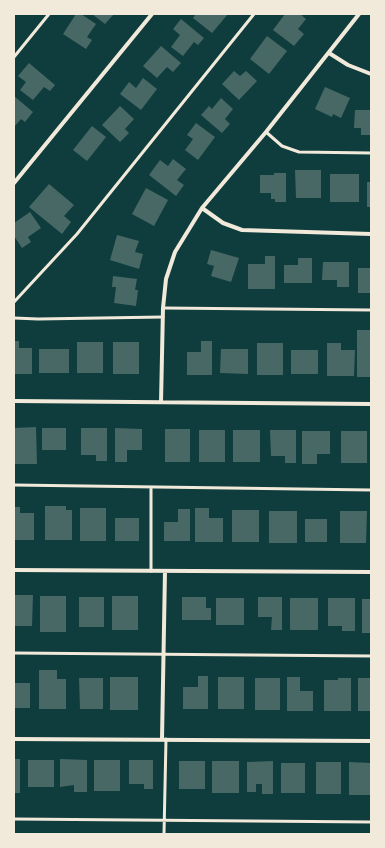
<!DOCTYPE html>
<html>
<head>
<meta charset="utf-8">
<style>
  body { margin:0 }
  #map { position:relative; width:385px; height:848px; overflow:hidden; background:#0f3d3e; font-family:"Roboto Condensed",sans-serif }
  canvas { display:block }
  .frame { position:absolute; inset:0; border:15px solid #f1e9da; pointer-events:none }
</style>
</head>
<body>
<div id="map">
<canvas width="385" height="848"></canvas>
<div class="frame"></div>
</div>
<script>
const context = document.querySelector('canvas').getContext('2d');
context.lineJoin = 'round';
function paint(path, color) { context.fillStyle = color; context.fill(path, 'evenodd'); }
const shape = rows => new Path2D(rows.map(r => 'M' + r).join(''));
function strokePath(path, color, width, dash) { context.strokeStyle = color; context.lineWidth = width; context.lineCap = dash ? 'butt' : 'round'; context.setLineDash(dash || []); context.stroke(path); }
paint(shape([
  [76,14,81,14,96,24,87,37,92,40,86,49,63,34],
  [92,14,114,14,105,24],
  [196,14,228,14,212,33,193,18],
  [285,14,300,14,306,19,298,29,304,34,294,46,273,30],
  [181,19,204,38,198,45,194,42,183,56,171,47,180,35,173,29],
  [267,36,287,51,269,74,250,59],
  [161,46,181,63,173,72,167,67,157,78,143,66],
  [29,63,55,85,50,91,44,87,33,100,20,90,26,82,18,76],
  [234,71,240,76,246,71,257,81,239,100,222,84],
  [143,78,157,89,141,110,120,94,129,82,136,88],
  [325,87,350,98,341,118,333,114,332,117,315,109],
  [14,96,33,112,25,122,21,119,14,127],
  [221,98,233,109,225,119,230,124,222,133,201,115,209,106,212,109],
  [120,106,134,119,125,129,129,133,120,142,102,125],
  [355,110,371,110,371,135,361,135,361,128,354,128],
  [196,123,215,137,198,160,185,150,193,139,187,135],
  [92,126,106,137,87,161,73,150],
  [173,159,186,169,177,180,184,185,176,196,149,175,160,160,168,166],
  [295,170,321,170,321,198,296,198],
  [274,173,286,173,286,202,275,202,275,199,271,199,271,193,260,193,260,175,274,175],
  [330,174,359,174,359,202,330,202],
  [367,182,371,182,371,207,367,207],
  [49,184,74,205,64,216,71,222,62,234,29,207],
  [146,188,168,200,154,226,132,214],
  [30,212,41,228,28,237,31,242,22,248,14,236,14,223],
  [117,235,139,241,135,252,143,254,139,269,110,260],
  [211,250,239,258,231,282,211,276,214,266,207,264],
  [265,256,275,256,275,289,248,289,248,264,265,264],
  [298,258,312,258,312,283,284,283,284,265,298,265],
  [323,262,349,262,349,287,337,287,337,280,322,280],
  [358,268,371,268,371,293,358,293],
  [113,276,137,279,135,290,138,290,136,306,114,303,116,287,112,287],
  [357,330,371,330,371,377,357,377],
  [14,341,19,341,19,348,32,348,32,374,14,374],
  [201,341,212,341,212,375,187,375,187,352,201,352],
  [77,342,103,342,103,373,77,373],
  [113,342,139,342,139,374,113,374],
  [257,343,283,343,283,375,257,375],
  [327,343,341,343,341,350,355,350,354,376,327,376],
  [39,349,69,349,69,373,39,373],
  [221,349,248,349,248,374,220,373],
  [291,350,318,350,318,374,291,374],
  [36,427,37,464,14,464,14,428],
  [42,428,66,428,66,450,42,450],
  [81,428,107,428,107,461,96,461,96,455,81,455],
  [115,428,142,429,142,450,127,450,127,462,115,462],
  [165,429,190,429,190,462,165,462],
  [199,430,225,430,225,462,199,462],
  [233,430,260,430,260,462,233,462],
  [270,430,296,430,296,463,285,463,285,456,271,456],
  [302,431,330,431,330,454,317,454,317,464,302,464],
  [341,431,367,431,367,463,341,463],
  [45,506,66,506,66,510,72,510,72,540,45,540],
  [14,507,20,507,20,513,34,513,34,540,14,540],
  [80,508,106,508,106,541,80,541],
  [195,508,209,508,209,518,223,518,223,542,195,542],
  [178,509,190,509,190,541,164,541,164,522,178,522],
  [232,510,259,510,259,542,232,542],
  [269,511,297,511,297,543,269,543],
  [340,511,367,511,366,543,340,543],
  [115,518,139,518,139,541,115,541],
  [305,519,327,519,327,542,305,542],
  [14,595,33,595,32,626,14,626],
  [40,596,66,596,66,632,40,632],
  [112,596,138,596,138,630,112,630],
  [79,597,104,597,104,627,79,627],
  [182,597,206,597,206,608,211,608,211,620,182,620],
  [258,597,282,597,282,630,271,630,272,617,258,617],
  [216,598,244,598,244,625,216,625],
  [290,598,318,598,318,630,290,630],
  [328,598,355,598,355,631,342,631,342,626,328,626],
  [362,599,371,599,371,633,362,633],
  [39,670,57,670,57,679,66,679,66,709,39,709],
  [198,676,208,676,208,709,183,709,183,687,198,687],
  [110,677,138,677,138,710,110,710],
  [218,677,244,677,244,709,218,709],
  [287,677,300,677,300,691,313,691,313,711,287,711],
  [79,678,103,678,103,709,80,709],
  [255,678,280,678,280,710,255,710],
  [338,678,351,678,351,711,324,711,324,680,338,680],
  [358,678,370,678,371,711,358,711],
  [14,683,30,683,30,708,14,708],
  [14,759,20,759,20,793,14,793],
  [60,759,87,760,87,792,74,792,74,785,60,787],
  [28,760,54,760,54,787,28,787],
  [94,760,120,760,120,791,94,791],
  [129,760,153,760,153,789,144,789,144,784,129,784],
  [179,761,205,761,205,789,179,789],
  [212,761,239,761,239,793,212,793],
  [273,761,273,794,262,794,262,784,256,784,256,792,247,792,247,762],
  [316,762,341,762,341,794,316,794],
  [349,762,371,763,371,795,349,795],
  [281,763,305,763,305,793,281,793]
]), '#486865');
strokePath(shape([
  [14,57,49,14],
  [266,132,282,146,299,152,371,153],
  [14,302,77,234,254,14],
  [163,308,371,310],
  [14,318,38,319,163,317],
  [14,485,371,490],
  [151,571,151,487],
  [14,653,371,656],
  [14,819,371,822],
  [164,834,166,739]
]), '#f1e9da', 3);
strokePath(shape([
  [329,53,348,65,371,74],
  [14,183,152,14],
  [202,208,223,223,242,230,371,234],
  [14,401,371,404],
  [161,402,163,308,166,279,175,252,202,208,266,132,359,14],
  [14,570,371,572],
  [14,739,371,741],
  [162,739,165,571]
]), '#f1e9da', 4);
</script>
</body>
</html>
